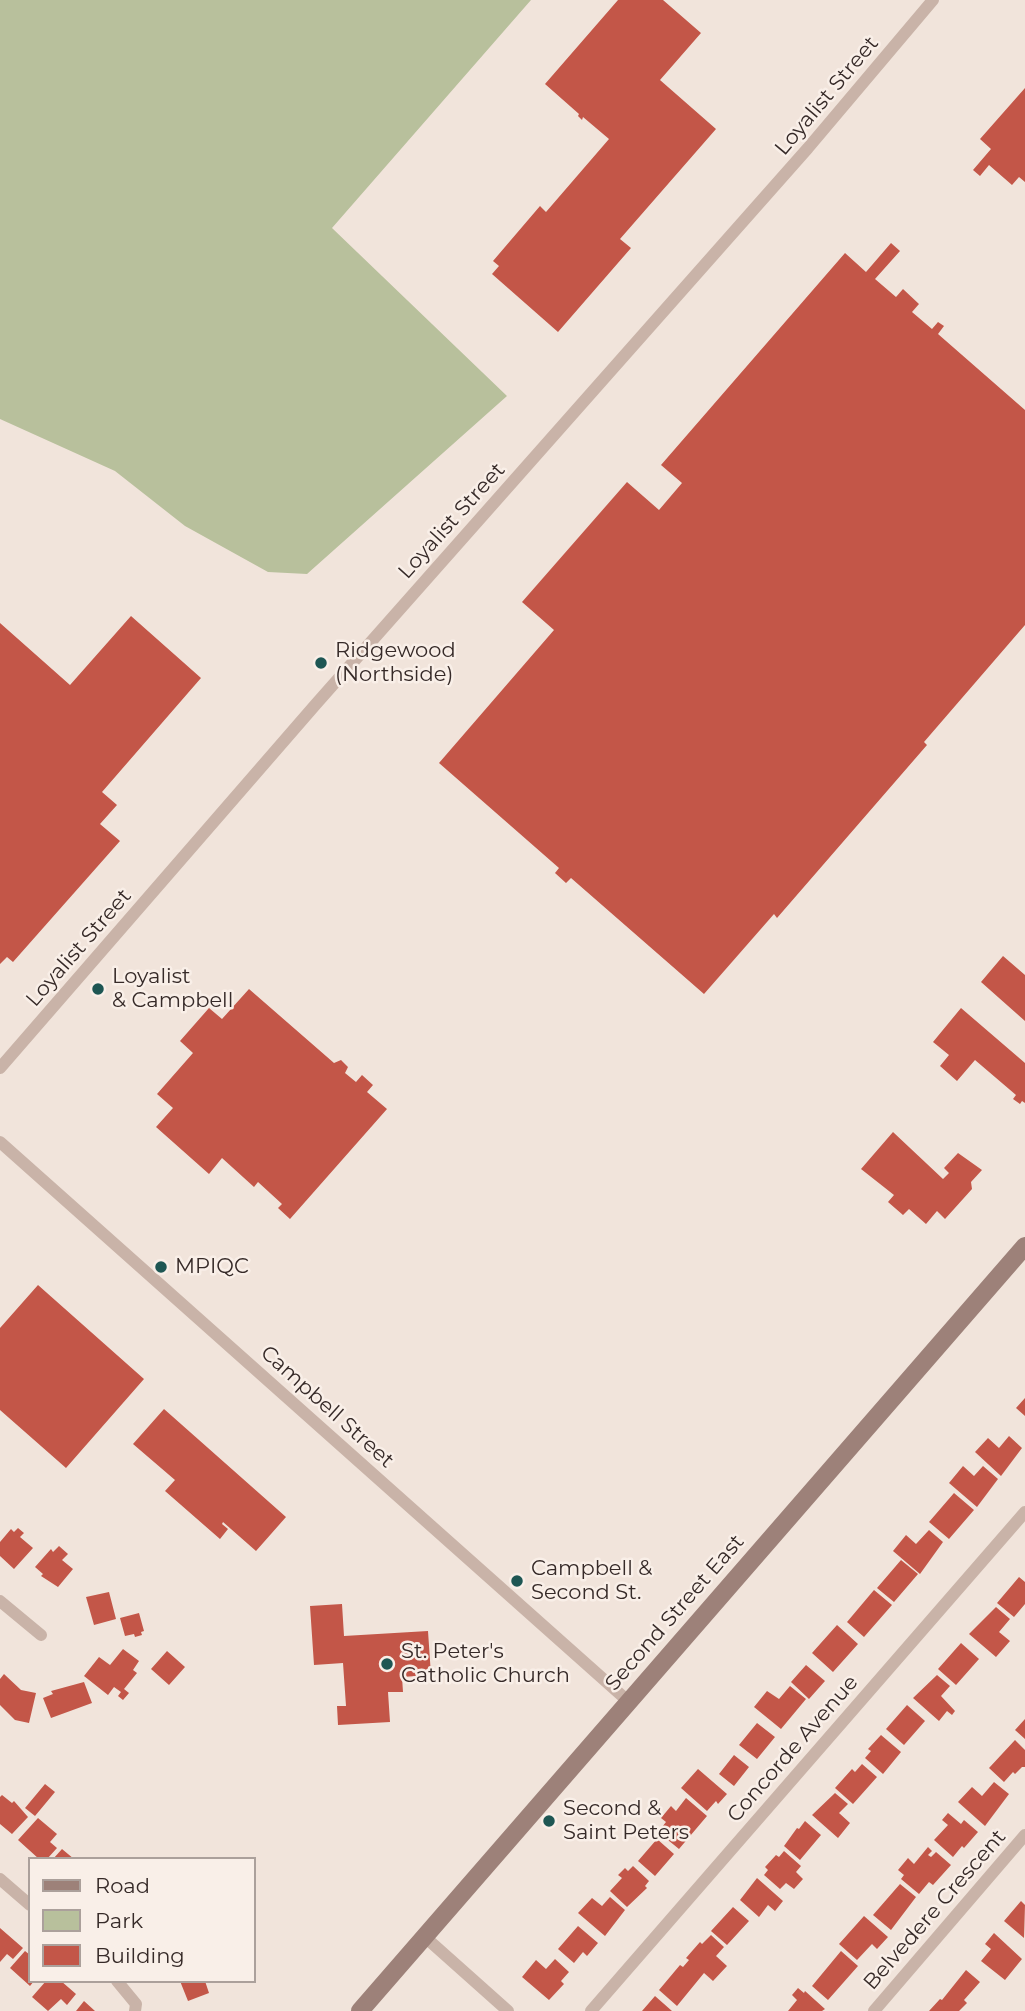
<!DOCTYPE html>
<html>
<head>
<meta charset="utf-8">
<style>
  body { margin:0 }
  #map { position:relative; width:1025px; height:2011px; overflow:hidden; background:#f1e4db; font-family:Montserrat,sans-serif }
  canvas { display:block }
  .legend { position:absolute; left:28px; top:1857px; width:228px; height:126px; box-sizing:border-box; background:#f9efe8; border:2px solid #aba09b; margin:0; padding:9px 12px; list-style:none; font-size:21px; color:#362a28 }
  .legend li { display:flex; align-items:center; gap:14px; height:35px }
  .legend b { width:35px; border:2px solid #aba09b }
</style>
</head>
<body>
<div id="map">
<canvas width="1025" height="2011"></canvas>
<ul class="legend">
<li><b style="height:9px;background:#9d8179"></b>Road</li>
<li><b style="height:19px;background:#b8c09c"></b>Park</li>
<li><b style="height:19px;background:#c35648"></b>Building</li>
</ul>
</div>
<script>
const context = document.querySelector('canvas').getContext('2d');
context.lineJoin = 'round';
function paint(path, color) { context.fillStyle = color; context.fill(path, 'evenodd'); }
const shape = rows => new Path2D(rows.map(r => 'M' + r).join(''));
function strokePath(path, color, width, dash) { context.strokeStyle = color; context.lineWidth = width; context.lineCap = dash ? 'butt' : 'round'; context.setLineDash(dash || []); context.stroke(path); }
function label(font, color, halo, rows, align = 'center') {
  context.font = font + ' Montserrat,sans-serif'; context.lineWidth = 5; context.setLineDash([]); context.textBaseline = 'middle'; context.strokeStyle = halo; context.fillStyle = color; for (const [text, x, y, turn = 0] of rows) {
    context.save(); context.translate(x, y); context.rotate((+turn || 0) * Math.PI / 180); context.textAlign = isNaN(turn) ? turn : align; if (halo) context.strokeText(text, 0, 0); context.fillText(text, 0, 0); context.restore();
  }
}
paint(shape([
  [0,0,531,0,332,228,507,396,307,574,268,572,185,526,115,471,0,419]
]), '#b8c09c');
paint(shape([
  [618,0,663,0,701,33,660,80,716,129,620,239,631,248,558,332,492,274,499,266,493,261,540,206,546,212,609,139,583,117,582,120,578,116,579,114,545,84],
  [1025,88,1025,182,1019,177,1012,185,989,165,980,176,973,170,991,149,980,139],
  [891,243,900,251,875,279,896,297,903,289,919,304,912,312,932,329,938,322,944,326,938,334,1025,410,1025,625,924,742,927,745,777,918,774,914,704,994,571,878,566,883,555,873,559,868,439,763,554,630,522,602,627,482,659,510,682,483,661,465,845,253,866,272],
  [131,616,201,678,102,792,117,805,100,824,120,841,13,962,7,957,0,964,0,623,70,685],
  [1003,956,1025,975,1025,1021,981,982],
  [249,989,334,1063,341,1060,348,1067,345,1073,356,1082,362,1075,373,1085,367,1092,387,1109,290,1219,278,1208,282,1204,258,1182,254,1187,222,1158,209,1174,156,1127,173,1108,157,1094,193,1053,180,1041,209,1008,222,1019],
  [961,1008,1025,1063,1025,1103,1022,1101,1020,1104,1013,1099,1016,1095,975,1060,957,1081,940,1066,949,1055,933,1042],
  [893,1132,943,1179,949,1173,944,1168,958,1153,982,1170,971,1182,972,1189,945,1219,937,1211,926,1224,909,1209,903,1215,888,1202,894,1195,861,1169],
  [38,1285,144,1379,66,1468,0,1410,0,1328],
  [1025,1398,1025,1416,1016,1408],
  [164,1409,286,1517,256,1551,223,1522,222,1524,228,1529,220,1539,165,1491,175,1480,133,1444],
  [1009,1436,1022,1448,1001,1476,975,1452,988,1438,999,1448],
  [963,1466,974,1476,983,1466,998,1479,977,1507,949,1483],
  [954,1493,974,1510,949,1539,929,1522],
  [18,1528,24,1533,20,1537,33,1548,14,1569,0,1556,0,1542,11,1529,14,1532],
  [929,1530,943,1542,920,1574,893,1551,906,1535,916,1544],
  [59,1546,68,1554,62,1560,73,1569,58,1587,41,1576,43,1574,35,1567,51,1549,53,1552],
  [901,1560,918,1574,894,1602,877,1588],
  [1019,1577,1025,1582,1025,1604,1014,1617,997,1603],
  [874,1590,892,1605,864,1637,847,1622],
  [109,1592,116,1619,94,1625,86,1597],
  [342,1604,344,1636,428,1631,431,1675,402,1677,403,1692,388,1692,390,1722,338,1725,337,1706,346,1706,343,1663,314,1665,310,1606],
  [996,1607,1010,1619,999,1632,1010,1641,996,1657,969,1634],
  [139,1613,144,1631,141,1632,142,1635,135,1637,134,1634,125,1636,120,1618],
  [837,1625,858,1644,833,1672,812,1653],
  [961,1643,979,1659,956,1685,938,1669],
  [123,1649,139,1661,133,1670,137,1673,124,1689,129,1693,123,1700,118,1696,121,1692,114,1687,108,1695,84,1676,99,1657,110,1665],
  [167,1651,185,1667,169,1685,151,1669],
  [806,1665,825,1681,809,1699,791,1682],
  [4,1674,21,1690,36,1693,29,1723,15,1720,0,1705,0,1679],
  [937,1675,950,1686,941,1696,955,1711,952,1715,947,1711,939,1721,913,1698],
  [84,1682,92,1703,51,1718,43,1698,53,1694,51,1691],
  [790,1686,806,1699,781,1729,754,1707,767,1691,779,1699],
  [907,1705,925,1721,904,1745,886,1729],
  [1025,1719,1025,1739,1015,1730],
  [757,1723,775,1737,757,1759,739,1745],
  [881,1735,901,1752,883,1774,865,1758,871,1751,868,1749],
  [1015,1740,1025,1750,1025,1767,1022,1767,1015,1774,1013,1772,1004,1782,989,1768],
  [734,1755,749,1767,734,1786,719,1774],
  [862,1764,877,1777,853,1804,835,1788,852,1769,855,1772],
  [698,1769,727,1794,718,1804,716,1801,707,1811,681,1788],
  [994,1782,1009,1794,985,1826,958,1802,972,1787,982,1796],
  [45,1784,55,1792,35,1816,25,1808],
  [835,1793,848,1804,839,1813,850,1823,838,1838,812,1815],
  [2,1795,12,1803,14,1801,28,1817,12,1834,0,1824,0,1797],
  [686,1798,707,1816,679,1849,658,1832,666,1822,661,1818,671,1806,676,1811],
  [948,1813,961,1824,964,1820,978,1832,964,1848,962,1846,953,1857,934,1840,948,1825,942,1820],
  [38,1818,57,1834,50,1842,57,1848,47,1859,39,1859,18,1840],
  [805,1821,821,1835,800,1860,784,1846,797,1828,799,1829],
  [657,1839,674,1854,655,1876,638,1861],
  [928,1847,932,1851,928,1855,931,1857,936,1852,951,1865,933,1885,929,1882,919,1894,901,1879,904,1875,898,1870,908,1858,914,1864],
  [62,1849,74,1859,53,1859],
  [784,1851,801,1866,796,1872,803,1879,794,1889,786,1883,780,1889,764,1875,768,1870,765,1867,776,1855,779,1857],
  [633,1866,649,1881,645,1886,647,1888,627,1907,610,1891,622,1878,618,1875,625,1868,628,1871],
  [757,1878,783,1901,775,1911,768,1905,759,1917,740,1900],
  [900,1884,916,1897,891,1930,873,1915],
  [610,1897,625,1910,605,1936,578,1913,592,1898,602,1906],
  [1021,1901,1025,1905,1024,1938,1004,1921],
  [733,1907,749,1921,727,1945,711,1931],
  [864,1916,888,1937,877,1949,872,1944,857,1960,839,1944],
  [578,1926,598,1943,587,1956,583,1952,574,1963,558,1949],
  [0,1928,23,1948,13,1959,7,1954,0,1962],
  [994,1933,1022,1959,1005,1980,981,1961,991,1949,985,1944],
  [711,1935,724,1947,716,1956,727,1966,713,1981,704,1973,677,2006,659,1990,680,1965,683,1967,689,1960,686,1958,700,1942,702,1944],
  [25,1951,30,1955,30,1981,34,1981,30,1986,10,1968],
  [841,1951,858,1966,828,2000,812,1986],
  [555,1959,569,1972,561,1981,564,1984,549,2000,522,1977,536,1960,546,1969],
  [966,1970,980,1982,964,2000,967,2003,959,2011,929,2011,940,1999,942,2000],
  [46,1981,61,1981,76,1994,67,2005,61,1999,48,2011,32,1997],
  [180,1981,205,1981,209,1993,188,2001],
  [798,1988,804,1993,805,1991,825,2009,822,2011,788,2011,797,2000,792,1995],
  [655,1996,672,2011,642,2011],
  [84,2001,95,2011,76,2011]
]), '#c35648');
strokePath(shape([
  [0,1068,316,704,808,148,933,0],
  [0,1142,629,1702],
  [0,1601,41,1635],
  [0,1879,30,1905],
  [425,1937,508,2011],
  [117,1981,136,2004,135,2011],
  [591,2011,1025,1512],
  [874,2011,1025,1835]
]), '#c9b3a8', 12);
strokePath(shape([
  [360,2011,1025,1246]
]), '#9d8179', 18);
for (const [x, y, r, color] of [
  [321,663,7,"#1e5653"],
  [98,989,7,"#1e5653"],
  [161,1267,7,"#1e5653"],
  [517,1581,7,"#1e5653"],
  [387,1664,7,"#1e5653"],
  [549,1821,7,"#1e5653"]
]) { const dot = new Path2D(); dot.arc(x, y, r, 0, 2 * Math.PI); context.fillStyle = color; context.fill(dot); strokePath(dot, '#f9efe8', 2.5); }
label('21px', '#362a28', '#f9efe8', [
  ["Loyalist Street",827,96,-50],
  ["Loyalist Street",452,521,-48],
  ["Loyalist Street",79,948,-49],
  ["Campbell Street",327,1407,42],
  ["Second Street East",675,1613,-49],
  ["Concorde Avenue",793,1749,-49],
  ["Belvedere Crescent",935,1910,-49]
]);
label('21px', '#362a28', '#f9efe8', [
  ["Ridgewood",335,651],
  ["(Northside)",335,675],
  ["Loyalist",112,977],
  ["& Campbell",112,1001],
  ["MPIQC",175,1267],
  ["Campbell &",531,1569],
  ["Second St.",531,1593],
  ["St. Peter's",401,1652],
  ["Catholic Church",401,1676],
  ["Second &",563,1809],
  ["Saint Peters",563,1833]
], 'left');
</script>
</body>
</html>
